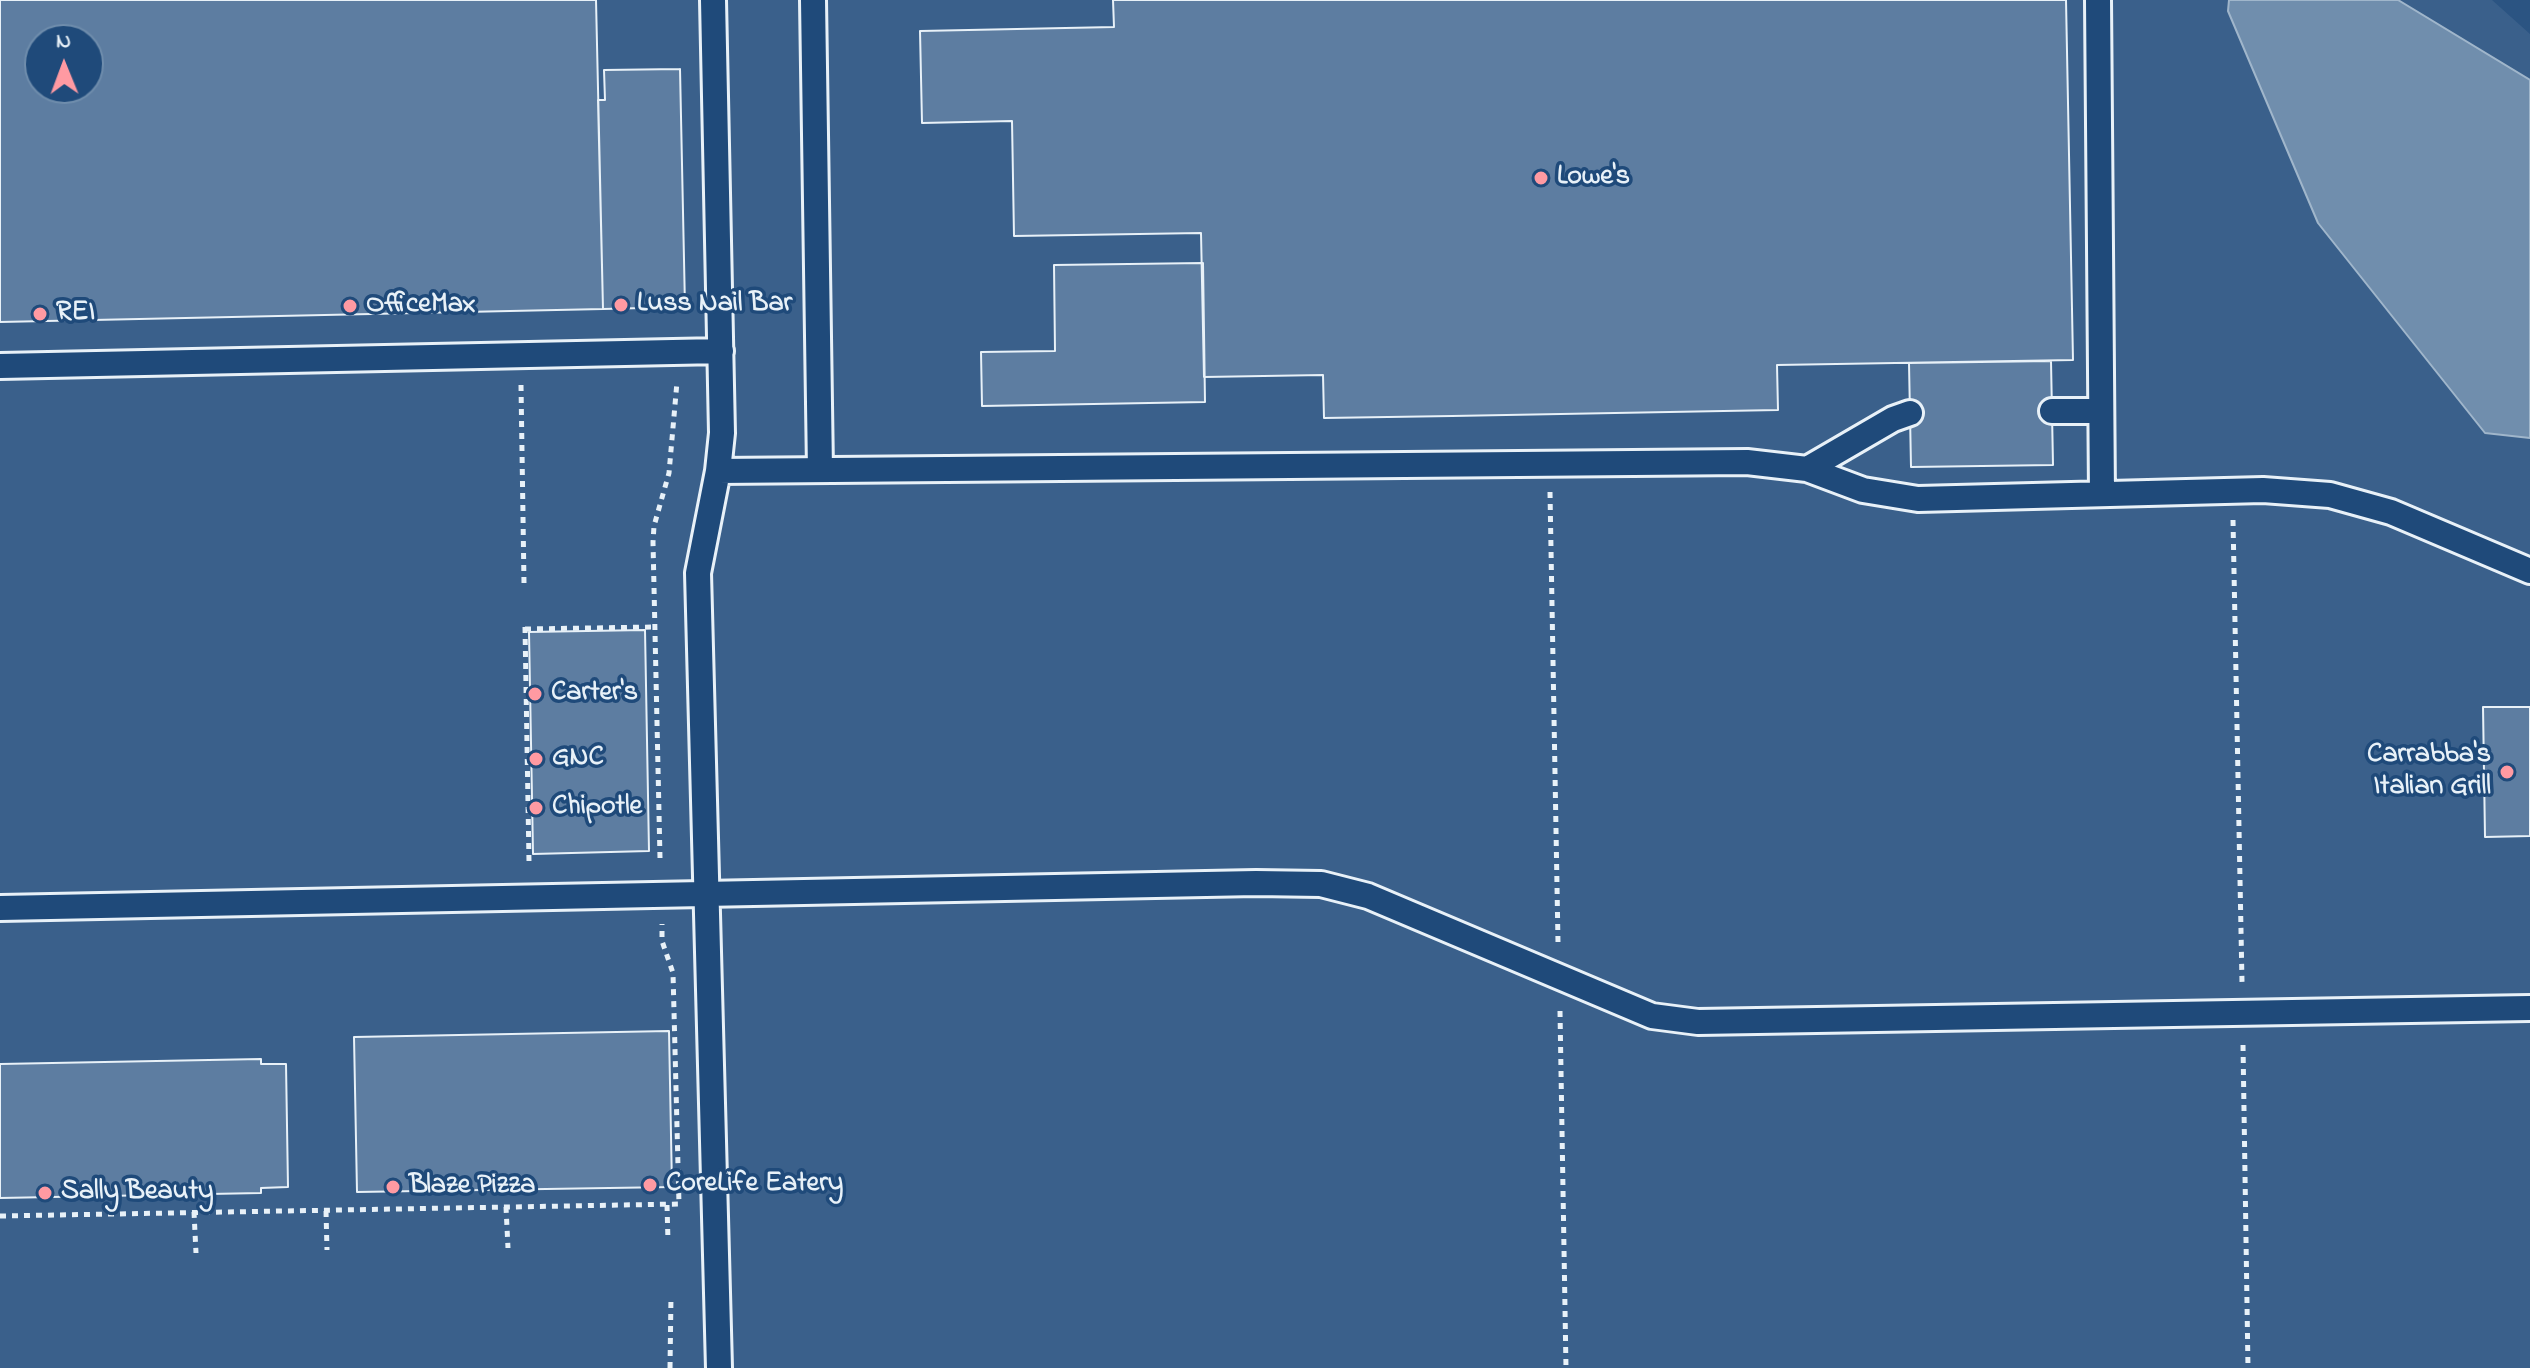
<!DOCTYPE html>
<html>
<head>
<meta charset="utf-8">
<style>
  body { margin:0 }
  #map { position:relative; width:2530px; height:1368px; overflow:hidden; background:#2b5482; font-family:"Indie Flower",sans-serif }
  canvas { display:block }
  .north { position:absolute; left:24px; top:24px; width:80px; height:80px; box-sizing:border-box; background:#1f4a7a; border:2px solid #6f8dac; border-radius:50%; rotate:359deg; font-size:22px; font-weight:700; line-height:32px; text-align:center; color:#e8f1f8 }
  .north::after { content:''; display:block; margin:auto; width:28px; height:36px; background:#ff9aa2; clip-path:polygon(50% 0,100% 100%,50% 72%,0 100%) }
</style>
</head>
<body>
<div id="map">
<canvas width="2530" height="1368"></canvas>
<div class="north">N</div>
</div>
<script>
const context = document.querySelector('canvas').getContext('2d');
context.lineJoin = 'round';
function paint(path, color) { context.fillStyle = color; context.fill(path, 'evenodd'); }
const shape = rows => new Path2D(rows.map(r => 'M' + r).join(''));
function strokePath(path, color, width, dash) { context.strokeStyle = color; context.lineWidth = width; context.lineCap = dash ? 'butt' : 'round'; context.setLineDash(dash || []); context.stroke(path); }
function label(font, color, halo, rows, align = 'center') {
  context.font = font + ' "Indie Flower",sans-serif'; context.lineWidth = 7; context.setLineDash([]); context.textBaseline = 'middle'; context.strokeStyle = halo; context.fillStyle = color; for (const [text, x, y, turn = 0] of rows) {
    context.save(); context.translate(x, y); context.rotate((+turn || 0) * Math.PI / 180); context.textAlign = isNaN(turn) ? turn : align; if (halo) context.strokeText(text, 0, 0); context.fillText(text, 0, 0); context.restore();
  }
}
paint(shape([
  [0,0,2492,0,2530,34,2530,1368,0,1368],
  [40,40,88,40,88,88,40,88]
]), '#3a608b');
const water = shape([
  [2229,0,2398,0,2530,80,2530,438,2485,433,2318,223,2228,11,2229,0]
]);
paint(water, '#708ead');
strokePath(water, '#a0b6cb', 2);
const building = shape([
  [0,0,596,0,603,309,0,322,0,0],
  [40,40,88,40,88,88,40,88,40,40],
  [1113,0,2066,0,2073,360,1777,365,1778,410,1452,416,1324,418,1323,375,1204,377,1201,233,1014,236,1012,121,922,123,920,31,1114,27,1113,0],
  [680,69,685,307,603,309,598,100,605,100,604,70,680,69],
  [1203,263,1205,402,982,406,981,352,1055,351,1054,265,1203,263],
  [2051,361,2053,465,1911,467,1909,363,2051,361],
  [645,630,649,851,533,854,529,632,645,630],
  [2483,707,2530,707,2530,836,2485,837,2483,707],
  [669,1031,672,1187,357,1192,354,1037,669,1031],
  [261,1059,261,1064,286,1064,288,1187,261,1188,261,1193,0,1198,0,1064,261,1059]
]);
paint(building, '#5d7da1');
strokePath(building, '#e8f1f8', 2);
const lane = shape([
  [713,0,722,433,718,471,698,573,719,1368],
  [813,0,820,470],
  [2098,0,2102,494],
  [0,366,721,351],
  [2052,411,2101,411],
  [1807,469,1893,419,1910,413],
  [718,471,1747,462,1807,469,1863,490,1918,499,2263,490,2330,495,2391,512,2530,571],
  [0,908,1256,883,1321,884,1368,896,1652,1016,1698,1022,2530,1008]
]);
strokePath(lane, '#e8f1f8', 30);
strokePath(shape([
  [521,385,524,583],
  [1550,492,1558,942],
  [2233,520,2242,982],
  [525,627,529,861],
  [525,629,654,627],
  [660,858,653,542,654,526,669,473,677,382],
  [1560,1011,1566,1368],
  [2243,1045,2248,1368],
  [667,1205,668,1241],
  [506,1207,508,1248],
  [326,1211,327,1250],
  [194,1212,196,1253],
  [0,1216,679,1204,673,973,662,941,662,924],
  [670,1368,671,1296]
]), '#e8f1f8', 5, [6, 6]);
strokePath(lane, '#1f4a7a', 24);
for (const [x, y, r, color] of [
  [1541,178,8,"#ff9aa2"],
  [621,305,8,"#ff9aa2"],
  [350,306,8,"#ff9aa2"],
  [40,314,8,"#ff9aa2"],
  [535,694,8,"#ff9aa2"],
  [536,759,8,"#ff9aa2"],
  [2507,772,8,"#ff9aa2"],
  [536,808,8,"#ff9aa2"],
  [650,1185,8,"#ff9aa2"],
  [393,1187,8,"#ff9aa2"],
  [45,1193,8,"#ff9aa2"]
]) { const dot = new Path2D(); dot.arc(x, y, r, 0, 2 * Math.PI); context.fillStyle = color; context.fill(dot); strokePath(dot, '#1f4a7a', 3); }
label('bold 28px', '#e8f1f8', '#1f4a7a', [
  ["Lowe's",1557,178],
  ["Luss Nail Bar",637,305],
  ["OfficeMax",366,306],
  ["REI",56,314],
  ["Carter's",551,694],
  ["Carrabba's",2491,756,"right"],
  ["Italian Grill",2491,788,"right"],
  ["GNC",552,759],
  ["Chipotle",552,808],
  ["CoreLife Eatery",666,1185],
  ["Blaze Pizza",409,1187],
  ["Sally Beauty",61,1193]
], 'left');
</script>
</body>
</html>
